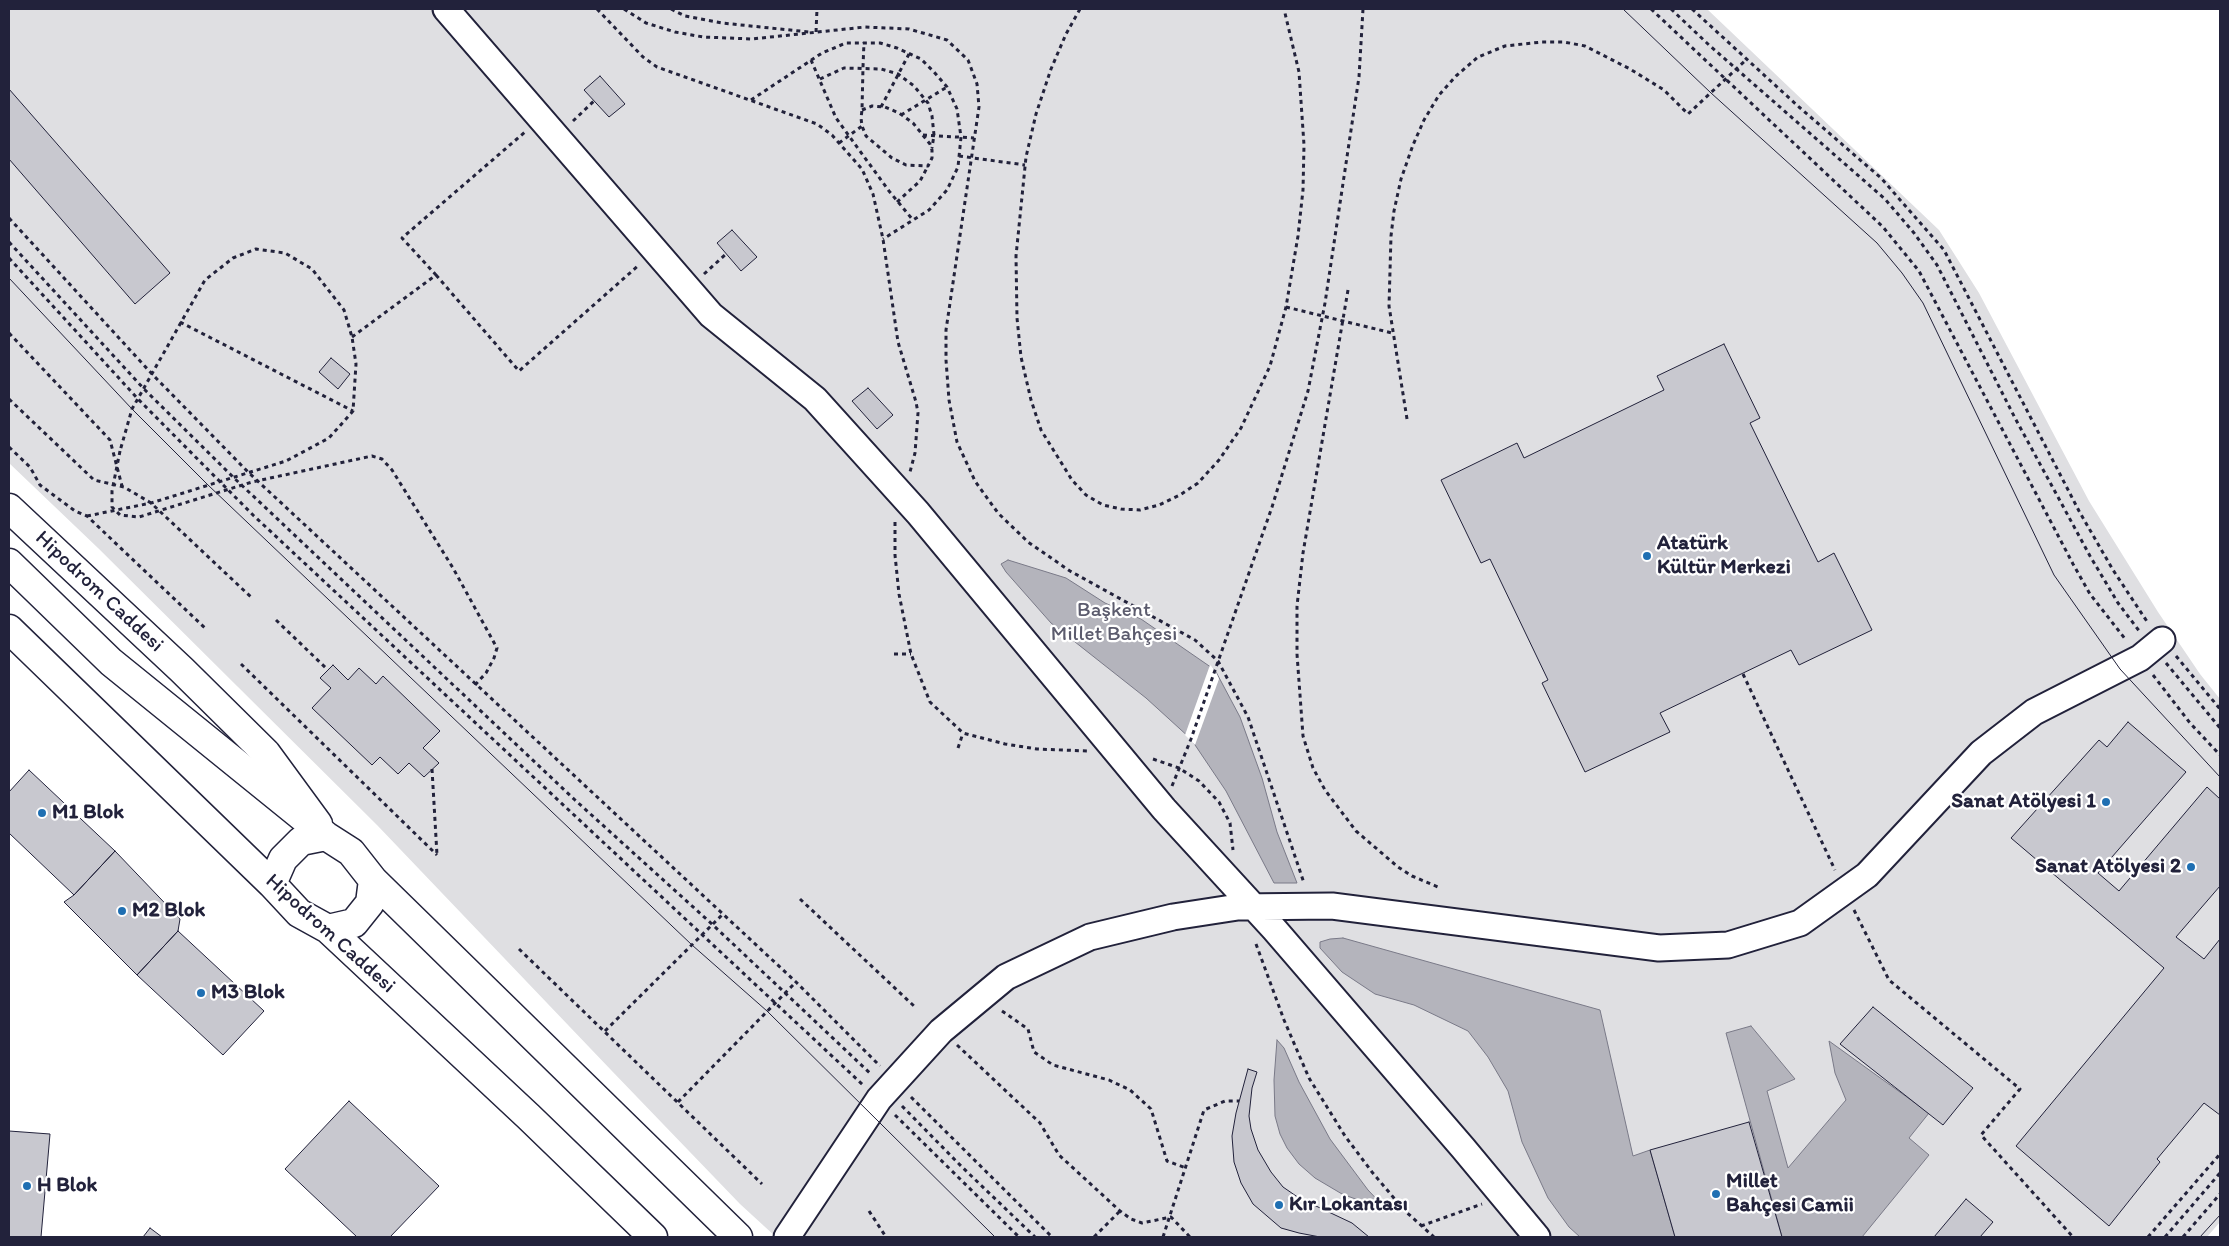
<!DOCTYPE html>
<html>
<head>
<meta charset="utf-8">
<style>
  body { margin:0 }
  #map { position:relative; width:2229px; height:1246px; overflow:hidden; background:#fff; font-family:Itim,sans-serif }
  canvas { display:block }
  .frame { position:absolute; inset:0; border:10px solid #22223b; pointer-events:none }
</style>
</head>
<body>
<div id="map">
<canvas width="2229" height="1246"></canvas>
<div class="frame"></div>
</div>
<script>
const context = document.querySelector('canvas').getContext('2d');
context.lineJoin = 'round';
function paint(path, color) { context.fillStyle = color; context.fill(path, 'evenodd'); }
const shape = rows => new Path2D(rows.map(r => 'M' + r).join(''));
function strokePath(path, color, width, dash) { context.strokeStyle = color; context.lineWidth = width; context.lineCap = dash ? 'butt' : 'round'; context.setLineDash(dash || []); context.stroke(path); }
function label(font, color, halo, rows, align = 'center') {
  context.font = font + ' Itim,sans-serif'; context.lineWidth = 4.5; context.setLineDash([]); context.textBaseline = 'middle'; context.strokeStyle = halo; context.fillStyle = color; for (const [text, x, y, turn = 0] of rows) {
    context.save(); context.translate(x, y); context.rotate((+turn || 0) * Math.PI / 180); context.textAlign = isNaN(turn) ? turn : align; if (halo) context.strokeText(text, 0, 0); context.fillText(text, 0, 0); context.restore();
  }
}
paint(shape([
  [9,9,1707,9,1939,230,1979,293,2089,501,2158,612,2200,674,2220,699,2220,1222,2207,1237,776,1237,740,1204,611,1070,377,825,98,548,9,463]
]), '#dfdfe2');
const water = shape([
  [1008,560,1066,578,1105,603,1141,619,1215,670,1240,717,1262,778,1277,832,1297,883,1274,883,1226,791,1191,739,1146,698,1051,623,1006,572,1001,564,1008,560],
  [1343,938,1600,1010,1633,1156,1650,1150,1675,1237,1580,1237,1569,1227,1548,1198,1522,1142,1508,1091,1488,1057,1468,1031,1414,1005,1375,994,1342,972,1320,948,1320,942,1330,939,1343,938],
  [1751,1026,1795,1079,1767,1091,1788,1168,1846,1100,1835,1073,1829,1041,1929,1113,1909,1138,1929,1155,1862,1237,1782,1237,1726,1033,1751,1026],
  [1277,1040,1284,1048,1299,1082,1330,1139,1368,1190,1388,1211,1342,1194,1315,1178,1299,1164,1287,1148,1280,1134,1275,1116,1274,1080,1277,1040]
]);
paint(water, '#b4b4bc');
strokePath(water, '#7a7a88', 1);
paint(shape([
  [1210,665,1215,670,1219,679,1195,745,1185,735]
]), '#fff');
const building = shape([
  [600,76,625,104,609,117,584,90,600,76],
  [9,89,170,273,135,304,9,159,9,89],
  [732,230,757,257,741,271,717,243,732,230],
  [1724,344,1760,418,1750,423,1818,562,1834,553,1872,630,1799,665,1791,650,1660,713,1670,732,1585,772,1542,683,1548,680,1490,559,1481,563,1441,480,1517,443,1524,458,1664,390,1657,376,1724,344],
  [331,358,350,374,338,389,319,372,331,358],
  [868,388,893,415,877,429,852,401,868,388],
  [333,665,348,680,359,668,376,684,383,676,440,731,423,748,439,763,424,777,409,763,398,774,380,757,372,765,312,708,331,688,320,678,333,665],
  [2128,722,2186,772,2098,873,2119,891,2207,787,2220,799,2220,886,2176,937,2204,959,2220,939,2220,1115,2204,1103,2157,1159,2160,1162,2109,1226,2016,1146,2164,968,2011,838,2099,740,2107,747,2128,722],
  [29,770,115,851,74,895,9,833,9,792,29,770],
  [115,851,180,919,178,931,137,975,64,902,74,895,115,851],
  [178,931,264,1011,223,1055,137,975,178,931],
  [1873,1007,1973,1088,1943,1125,1840,1044,1873,1007],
  [1248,1069,1257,1072,1252,1088,1249,1116,1251,1129,1258,1150,1271,1172,1283,1187,1299,1198,1352,1223,1369,1237,1320,1237,1299,1233,1281,1228,1253,1204,1241,1183,1234,1162,1232,1136,1236,1113,1248,1069],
  [349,1101,439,1186,390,1237,357,1237,285,1169,349,1101],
  [1749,1122,1782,1237,1675,1237,1650,1150,1749,1122],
  [9,1131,50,1134,41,1237,9,1237,9,1131],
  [1966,1199,1993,1222,1980,1237,1934,1237,1966,1199],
  [150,1228,162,1237,143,1237,150,1228]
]);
paint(building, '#c8c8cf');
strokePath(building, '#22223b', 1);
const street = shape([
  [446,9,711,315,815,399,918,513,1164,809,1275,930,1463,1148,1537,1237],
  [787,1237,879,1099,941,1031,1006,977,1090,937,1173,917,1238,907,1332,906,1659,948,1728,945,1800,923,1867,875,1981,753,2034,712,2140,658,2162,640]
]);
const secondary = shape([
  [9,508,182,670,266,753,318,824]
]);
const primary = shape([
  [9,563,111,662,326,836,351,852,373,880,738,1237],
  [9,629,272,884,299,913,328,929,529,1117,653,1237],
  [272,884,283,859,301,841,326,836],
  [328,929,354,923,370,903,373,880]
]);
strokePath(street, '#22223b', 29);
strokePath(secondary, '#22223b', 31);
strokePath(primary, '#22223b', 31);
strokePath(shape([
  [597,9,643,57,657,67,817,124,832,135,862,169,873,194,883,239,898,342,916,402,918,413,915,453,910,472],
  [624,9,646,23,675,32,703,37,752,39,865,27,909,29,947,40,968,60,977,84,979,107,946,330,946,360,949,400,957,442,975,481,998,513,1028,542,1070,571,1195,640,1218,661,1248,717,1304,883],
  [671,9,685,16,722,23,809,32],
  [1080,9,1066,34,1051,69,1036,114,1026,157,1016,256,1017,318,1021,357,1031,400,1041,430,1072,480,1086,495,1103,505,1121,509,1140,510,1159,505,1180,495,1198,483,1219,460,1241,428,1270,366,1286,307,1298,236,1303,190,1304,145,1299,72,1284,9],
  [1651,9,1883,227,1919,271,2073,564,2090,594,2126,640],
  [1671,9,1709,45,1885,199,1914,233,1937,265,2015,418,2090,556,2118,603,2140,632],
  [1692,9,1799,107,1881,178,1944,250,2079,511,2113,570,2148,623],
  [816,32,817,9],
  [811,60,836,118,889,191,913,220],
  [820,79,844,68,881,69,898,74,914,86,928,103,932,116,934,135,932,148],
  [751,100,822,53,846,43,880,43,897,48,921,59,934,72,947,87,957,109,961,137,958,167,947,190,929,210,883,239],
  [881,107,909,54],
  [862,110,872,106,885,107,899,113,913,123,930,144,932,150,932,158,928,166,906,165,892,158,866,136,862,126,861,118,862,110,863,67,864,42],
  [901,115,947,87],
  [573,121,594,101],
  [923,135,974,138],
  [839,143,862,126],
  [959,156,1025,165],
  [897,202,920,181,928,166],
  [9,218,152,374,248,472,796,982,880,1066],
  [9,242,144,389,233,477,575,800,713,925,872,1075],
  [9,258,138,399,253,515,863,1085],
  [704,274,726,254],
  [436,275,519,371,639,265],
  [1348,290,1303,553,1297,606,1297,654,1303,736,1313,768,1325,790,1356,831,1398,867,1412,876,1438,887],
  [1286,307,1392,333],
  [180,322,353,411],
  [9,333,110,440,122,486],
  [352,337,436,275,402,238,525,132],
  [9,399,94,480,124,487,151,503,252,598],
  [1407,419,1389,306,1391,236,1394,211,1401,179,1413,145,1424,120,1439,95,1456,76,1478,57,1505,46,1542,42,1564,42,1585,46,1630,69,1664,90,1688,114,1747,59],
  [9,447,30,467,40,485,75,511,87,516,207,630],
  [87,516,151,503,286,461,329,438,353,411,356,364,352,337,344,310,312,269,285,253,256,249,233,258,205,280,132,409,120,451],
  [895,522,895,555,899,594,911,654,930,702,963,733,1005,744,1037,749,1087,751],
  [276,620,328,670],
  [894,654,911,654],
  [2176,656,2220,709],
  [2166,663,2220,728],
  [241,664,437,855],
  [1743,674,1835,870],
  [2153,675,2190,723,2220,755],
  [958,748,963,733],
  [1153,759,1179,768,1199,781,1219,802,1230,823,1233,850],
  [432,769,437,855],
  [1172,786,1191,739,1272,507,1308,391,1325,303,1359,77,1363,9],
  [800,899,914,1006],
  [1854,910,1889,980,2020,1089,1981,1135,2073,1237],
  [1256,944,1284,1020,1309,1078,1345,1136,1372,1172,1404,1210,1434,1237],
  [519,949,762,1184],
  [1002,1011,1028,1029,1034,1052,1053,1065,1109,1080,1130,1090,1151,1109,1167,1161,1186,1168],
  [605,1031,723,914],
  [957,1045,1040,1123,1059,1155,1120,1211,1131,1219,1142,1223,1171,1217,1190,1237],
  [911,1097,1052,1237],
  [678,1102,796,982],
  [902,1106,962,1167,1035,1237],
  [895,1115,1019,1237],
  [869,1211,886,1237],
  [1421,1226,1482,1204],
  [1094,1237,1120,1211],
  [1163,1237,1204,1110,1225,1101,1239,1101],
  [2148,1237,2220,1154],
  [2165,1237,2220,1173],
  [2183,1237,2220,1194]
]), '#22223b', 3, [4, 4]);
strokePath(street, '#fff', 25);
strokePath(secondary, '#fff', 28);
strokePath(primary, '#fff', 28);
strokePath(shape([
  [1623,9,1711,93,1877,243,1902,273,1923,303,2054,575,2120,669,2220,777],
  [9,278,132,409,208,485,692,945,767,1011,995,1237],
  [2200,1237,2220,1215]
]), '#22223b', 1);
strokePath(shape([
  [120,451,112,491,112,507,120,515,139,517,252,482,372,456,382,459,392,470,453,568,497,648,494,658,486,673,475,685]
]), '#22223b', 3, [4, 4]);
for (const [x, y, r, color] of [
  [1647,556,5,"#1f6fb2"],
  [2106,802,5,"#1f6fb2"],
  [42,813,5,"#1f6fb2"],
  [2191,867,5,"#1f6fb2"],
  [122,911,5,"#1f6fb2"],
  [201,993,5,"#1f6fb2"],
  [27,1186,5,"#1f6fb2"],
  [1716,1194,5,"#1f6fb2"],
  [1279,1205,5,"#1f6fb2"]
]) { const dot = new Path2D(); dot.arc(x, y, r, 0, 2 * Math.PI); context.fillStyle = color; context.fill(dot); strokePath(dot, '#fff', 2); }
label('bold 21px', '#22223b', '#fff', [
  ["Atatürk",1657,544],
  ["Kültür Merkezi",1657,568],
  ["Sanat Atölyesi 1",2096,802,"right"],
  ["M1 Blok",52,813],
  ["Sanat Atölyesi 2",2181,867,"right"],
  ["M2 Blok",132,911],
  ["M3 Blok",211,993],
  ["Millet",1726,1182],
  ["Bahçesi Camii",1726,1206],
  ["H Blok",37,1186],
  ["Kır Lokantası",1289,1205]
], 'left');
label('21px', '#22223b', '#fff', [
  ["Hipodrom Caddesi",99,592,43],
  ["Hipodrom Caddesi",330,934,42]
]);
label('21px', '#5b5b6d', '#fff', [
  ["Başkent",1114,611],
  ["Millet Bahçesi",1114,635]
]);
</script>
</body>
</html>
